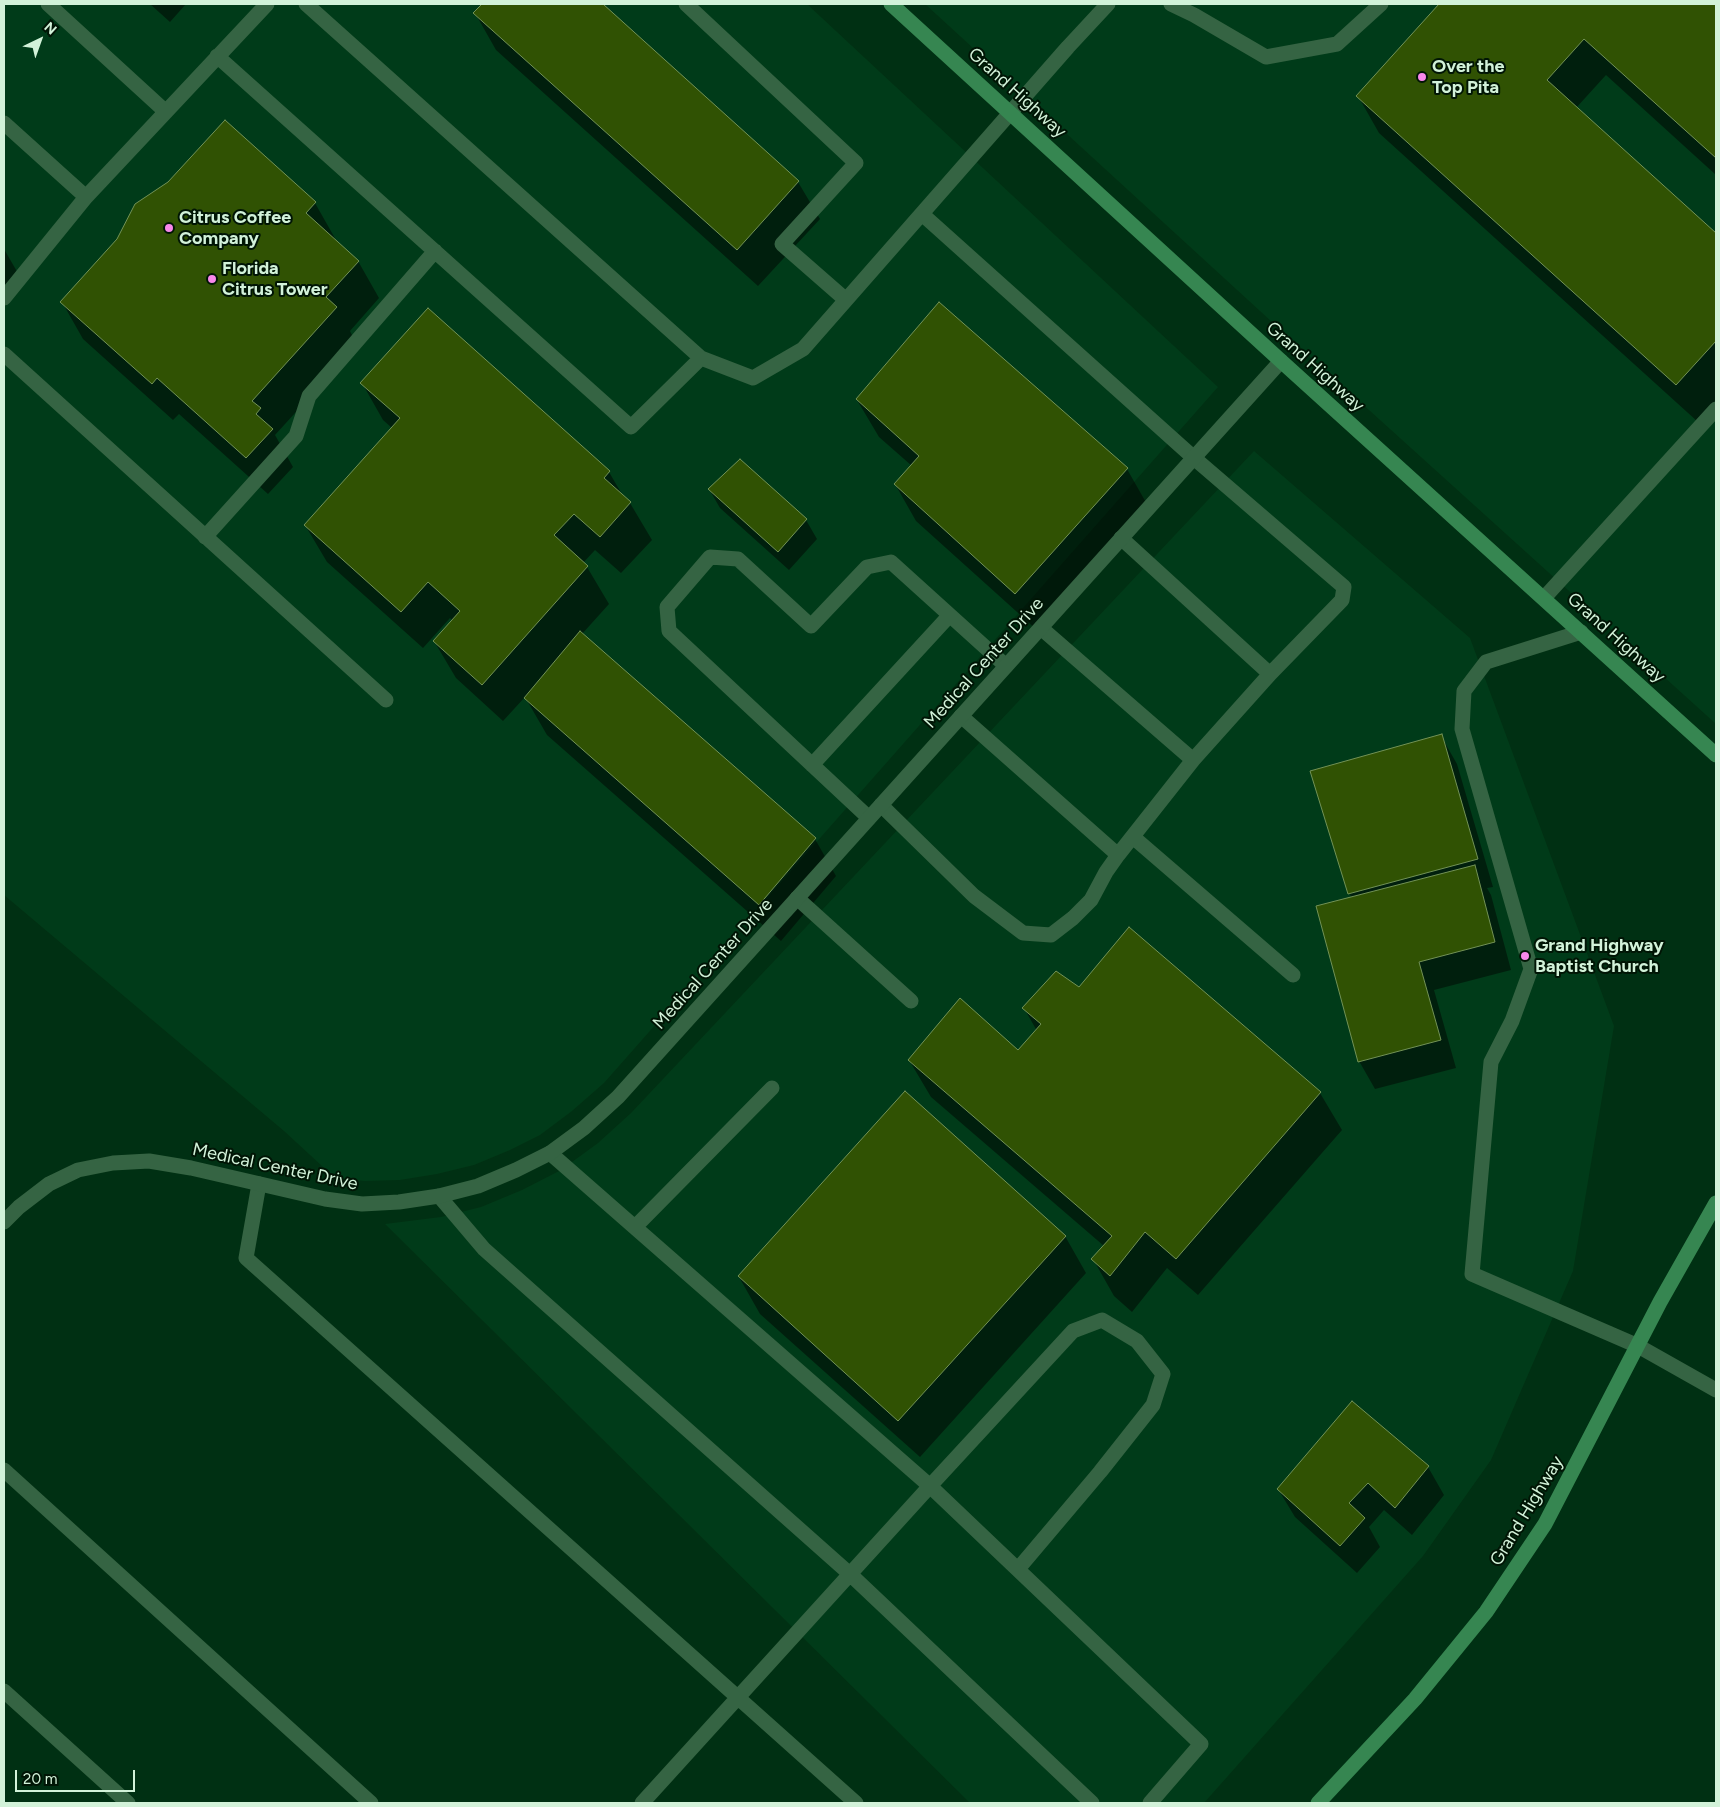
<!DOCTYPE html>
<html>
<head>
<meta charset="utf-8">
<style>
  body { margin:0 }
  #map { position:relative; width:1720px; height:1807px; overflow:hidden; background:#003013; font-family:Figtree,sans-serif }
  canvas { display:block }
  .frame { position:absolute; inset:0; border:5px solid #d2f2d9; pointer-events:none }
  .north { position:absolute; left:15px; top:15px; width:50px; height:50px; -webkit-text-stroke:4px #001505; paint-order:stroke; rotate:42deg; font-size:14px; font-weight:700; line-height:20px; text-align:center; color:#d2f2d9 }
  .north::after { content:''; display:block; margin:auto; width:18px; height:22px; background:#d2f2d9; clip-path:polygon(50% 0,100% 100%,50% 72%,0 100%) }
  .scale { position:absolute; left:15px; top:1770px; width:120px; height:22px; box-sizing:border-box; border:2px solid #d2f2d9; border-top:0; padding-left:6px; font-size:15px; line-height:18px; white-space:nowrap; color:#d2f2d9; -webkit-text-stroke:4px #001505; paint-order:stroke }
</style>
</head>
<body>
<div id="map">
<canvas width="1720" height="1807"></canvas>
<div class="frame"></div>
<div class="north">N</div>
<div class="scale">20 m</div>
</div>
<script>
const context = document.querySelector('canvas').getContext('2d');
context.lineJoin = 'round';
function paint(path, color) { context.fillStyle = color; context.fill(path, 'evenodd'); }
const shape = rows => new Path2D(rows.map(r => 'M' + r).join(''));
function strokePath(path, color, width, dash) { context.strokeStyle = color; context.lineWidth = width; context.lineCap = dash ? 'butt' : 'round'; context.setLineDash(dash || []); context.stroke(path); }
function label(font, color, halo, rows, align = 'center') {
  context.font = font + ' Figtree,sans-serif'; context.lineWidth = 4; context.setLineDash([]); context.textBaseline = 'middle'; context.strokeStyle = halo; context.fillStyle = color; for (const [text, x, y, turn = 0] of rows) {
    context.save(); context.translate(x, y); context.rotate((+turn || 0) * Math.PI / 180); context.textAlign = isNaN(turn) ? turn : align; if (halo) context.strokeText(text, 0, 0); context.fillText(text, 0, 0); context.restore();
  }
}
paint(shape([
  [4,4,807,4,1218,387,604,1083,572,1111,540,1135,510,1150,474,1165,437,1174,400,1180,365,1181,335,1178,284,1131,4,895],
  [925,4,1716,4,1716,724,1296,344],
  [1254,451,1470,638,1614,1026,1573,1271,1491,1460,1423,1556,1204,1803,970,1803,385,1224,441,1217,481,1207,522,1190,561,1170,598,1143,631,1113]
]), '#003b19');
paint(shape([
  [150,4,186,4,170,22],
  [483,4,601,4,798,182,820,219,758,286,496,50,475,13],
  [1441,4,1716,4,1716,175,1606,75,1576,108,1716,235,1716,401,1698,422,1379,133,1358,96],
  [315,203,336,240,335,241,358,261,379,298,350,331,357,345,275,435,293,467,268,494,179,414,173,420,83,339,62,302],
  [4,249,19,275,4,292],
  [428,310,609,472,623,496,630,503,652,540,621,573,595,550,583,563,587,567,609,604,582,634,815,839,836,876,781,941,547,735,525,697,503,721,456,678,434,641,453,621,450,618,423,648,327,562,305,525,392,428,383,420,362,383],
  [857,400,1127,469,1148,506,1037,630,916,521,895,484,912,466,879,437],
  [709,489,806,520,817,539,789,570,720,508],
  [1441,736,1457,764,1493,887,1487,888,1491,895,1511,970,1434,990,1456,1068,1375,1089,1359,1061,1352,898,1349,893],
  [1129,929,1320,1093,1342,1130,1198,1295,1167,1268,1132,1312,1114,1296,1093,1259,1104,1246,931,1097,909,1060,1018,1052,1037,1031,1024,1008,1079,989],
  [1065,1236,1086,1273,920,1457,760,1314,739,1277],
  [1428,1467,1444,1495,1412,1535,1384,1510,1369,1527,1380,1547,1357,1573,1295,1517,1278,1489]
]), '#0007');
const building = shape([
  [482,4,603,4,799,181,737,250,473,13,482,4],
  [1439,4,1716,4,1716,158,1584,39,1547,80,1716,233,1716,341,1676,385,1356,96,1439,4],
  [225,120,316,202,306,213,359,261,326,297,337,307,252,401,261,408,256,414,273,429,246,458,157,378,152,384,60,302,117,239,135,204,168,182,225,120],
  [939,302,1128,468,1015,594,894,484,919,456,856,399,939,302],
  [428,308,610,471,604,478,631,502,600,537,574,514,554,535,588,566,482,685,433,641,460,611,428,582,401,612,304,525,400,418,360,383,428,308],
  [740,459,807,519,778,552,708,489,740,459],
  [580,631,816,838,759,905,524,698,580,631],
  [1442,734,1478,859,1348,894,1310,771,1442,734],
  [1475,865,1495,942,1419,962,1441,1040,1358,1062,1316,906,1475,865],
  [1129,927,1321,1092,1176,1259,1145,1232,1110,1276,1091,1259,1112,1236,908,1060,960,998,1018,1050,1041,1024,1022,1008,1056,971,1079,987,1129,927],
  [905,1091,1066,1236,898,1421,738,1276,905,1091],
  [1352,1401,1429,1466,1395,1508,1368,1483,1349,1503,1365,1518,1340,1546,1277,1489,1352,1401]
]);
paint(building, '#305203');
strokePath(building, '#729256', 1);
strokePath(shape([
  [48,4,166,112],
  [306,4,701,358,753,378,803,349,1068,47,1108,4],
  [686,4,856,163,782,244,846,300],
  [1171,4,1194,15,1266,57,1337,44,1381,4],
  [217,56,631,427,701,358],
  [4,123,86,197,267,4],
  [4,298,86,197],
  [4,354,386,700],
  [205,537,296,436,309,396,435,251],
  [1121,538,1270,674],
  [1544,598,1716,409],
  [1041,628,1193,760],
  [1581,632,1486,662,1464,691,1462,729,1531,969,1512,1021,1491,1062,1472,1274,1638,1346,1716,1390],
  [961,716,1118,855],
  [812,765,949,616],
  [881,805,974,896,1023,933,1051,935,1073,918,1091,900,1106,872,1118,855,1193,760,1270,674,1342,600,1344,587,1194,458,922,214],
  [869,818,669,631,667,607,710,557,738,559,811,626,867,567,891,562,1006,666],
  [1133,837,1293,975],
  [797,898,911,1001],
  [550,1153,930,1486,642,1803],
  [259,1184,246,1258,856,1803],
  [439,1196,484,1249,851,1575,1092,1803],
  [635,1227,772,1088],
  [4,1470,371,1803],
  [1018,1569,1100,1472,1153,1405,1163,1374,1137,1341,1102,1320,1073,1331,930,1486,1201,1744,1150,1803]
]), '#356443', 15);
strokePath(shape([
  [4,1222,19,1207,49,1184,78,1170,113,1163,149,1161,191,1168,325,1199,362,1204,399,1202,439,1196,478,1186,516,1170,550,1153,584,1128,618,1097,1281,361],
  [4,1691,128,1803]
]), '#356443', 15);
strokePath(shape([
  [891,4,1281,361,1716,755],
  [1318,1803,1415,1699,1486,1612,1545,1524,1660,1302,1716,1203]
]), '#368651', 15);
for (const [x, y, r, color] of [
  [1422,77,5,"#f888ea"],
  [169,228,5,"#f888ea"],
  [212,279,5,"#f888ea"],
  [1525,956,5,"#f888ea"]
]) { const dot = new Path2D(); dot.arc(x, y, r, 0, 2 * Math.PI); context.fillStyle = color; context.fill(dot); strokePath(dot, '#001505', 2); }
label('bold 18px', '#d2f2d9', '#001505', [
  ["Over the",1432,67],
  ["Top Pita",1432,88],
  ["Citrus Coffee",179,218],
  ["Company",179,239],
  ["Florida",222,269],
  ["Citrus Tower",222,290],
  ["Grand Highway",1535,946],
  ["Baptist Church",1535,967]
], 'left');
label('18px', '#d2f2d9', '#001505', [
  ["Grand Highway",1017,93,42],
  ["Grand Highway",1315,367,42],
  ["Grand Highway",1616,638,42],
  ["Medical Center Drive",984,663,-48],
  ["Medical Center Drive",713,964,-48],
  ["Medical Center Drive",275,1167,12],
  ["Grand Highway",1527,1511,-59]
]);
</script>
</body>
</html>
